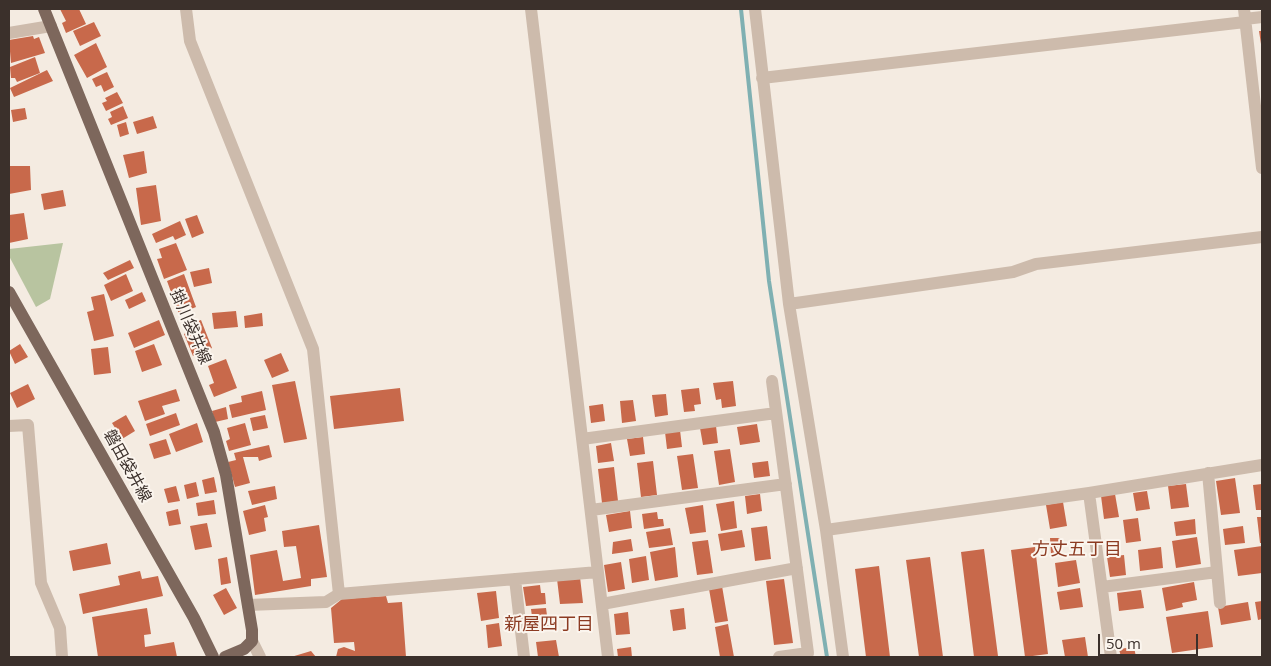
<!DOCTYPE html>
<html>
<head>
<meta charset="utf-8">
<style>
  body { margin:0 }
  #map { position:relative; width:1271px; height:666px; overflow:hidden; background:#f4ebe1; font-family:"Open Sans",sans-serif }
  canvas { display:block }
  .frame { position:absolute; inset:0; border:10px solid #3b302b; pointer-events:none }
  .scale { position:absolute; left:1098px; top:634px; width:100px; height:22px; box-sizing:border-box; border:2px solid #3b302b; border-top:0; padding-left:6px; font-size:15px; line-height:18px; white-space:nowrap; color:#3b302b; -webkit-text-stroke:4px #fbf5ee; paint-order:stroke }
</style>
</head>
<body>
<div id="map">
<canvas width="1271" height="666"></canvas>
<div class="frame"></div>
<div class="scale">50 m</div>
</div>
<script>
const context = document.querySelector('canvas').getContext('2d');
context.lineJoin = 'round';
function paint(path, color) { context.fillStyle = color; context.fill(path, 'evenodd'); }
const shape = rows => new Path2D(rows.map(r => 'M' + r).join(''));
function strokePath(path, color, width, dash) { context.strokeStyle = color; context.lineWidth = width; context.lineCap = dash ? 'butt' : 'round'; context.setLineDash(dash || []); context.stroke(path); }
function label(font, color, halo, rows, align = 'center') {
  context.font = font + ' "Open Sans","Noto Sans JP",sans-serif'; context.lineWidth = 4; context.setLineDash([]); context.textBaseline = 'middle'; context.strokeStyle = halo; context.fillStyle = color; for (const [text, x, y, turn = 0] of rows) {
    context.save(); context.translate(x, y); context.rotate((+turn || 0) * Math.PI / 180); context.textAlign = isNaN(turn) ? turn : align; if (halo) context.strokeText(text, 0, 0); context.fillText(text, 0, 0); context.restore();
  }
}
paint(shape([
  [63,243,50,299,36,307,9,256,9,249]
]), '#b8c4a0');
strokePath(shape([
  [741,9,769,281,827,657]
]), '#7fb0b2', 4);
paint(shape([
  [60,9,79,9,86,24,66,33,62,23,66,21],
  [94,22,101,36,80,46,73,31],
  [1259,31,1262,31,1262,44,1261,44],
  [33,36,34,39,39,37,45,53,11,63,9,40],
  [96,43,107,67,87,78,74,55],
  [35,57,40,73,17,82,15,78,11,78,10,67],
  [47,70,53,81,14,97,10,88],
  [107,72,114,87,104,92,101,85,96,87,92,79],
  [117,92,123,103,106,111,102,103,107,101,105,98],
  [123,106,128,118,111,125,108,119,112,117,110,112],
  [25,108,27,119,13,122,11,110],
  [153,116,157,128,137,134,133,122],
  [126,122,129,134,120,137,117,125],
  [144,151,147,173,129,178,123,155],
  [9,166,30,166,31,190,9,194],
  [156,185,161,221,141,225,136,188],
  [63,190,66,206,44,210,41,194],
  [24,213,28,239,9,243,9,215],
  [197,215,204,233,192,238,185,219],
  [180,221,186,235,175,240,173,236,156,243,152,234],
  [176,243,187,270,164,279,157,259,162,258,159,249],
  [130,260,134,268,108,280,103,273],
  [209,268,212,283,194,287,190,272],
  [126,274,133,291,111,301,104,285],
  [184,274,196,307,179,314,167,281],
  [142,292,146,301,129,309,125,300],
  [104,294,114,336,94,341,87,312,94,310,91,297],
  [236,311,238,327,214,329,212,313],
  [262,313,263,326,245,328,244,316],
  [159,320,165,335,134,348,128,333],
  [201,320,212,348,193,356,184,334,188,332,185,326],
  [20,344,28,357,15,364,9,351],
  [154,344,162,365,142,372,135,351],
  [108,347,111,373,94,375,91,349],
  [281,353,289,371,272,378,264,360],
  [226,359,237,388,214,397,209,385,214,383,208,366],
  [295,381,307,439,284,443,272,385],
  [733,381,736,406,722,408,721,399,716,400,713,383],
  [28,384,35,399,17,408,10,393],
  [400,388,404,421,334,429,330,396],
  [699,388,701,404,694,405,695,411,684,412,681,390],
  [176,389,180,401,162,406,165,414,145,421,138,401],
  [262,391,266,410,232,418,229,405,242,402,241,396],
  [666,394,668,415,655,417,652,395],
  [633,400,636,421,622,423,620,401],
  [603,404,605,421,591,423,589,406],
  [226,407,228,419,215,422,212,411],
  [176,413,180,425,150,436,146,424],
  [126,415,135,431,122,439,112,423],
  [265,415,268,428,253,431,250,418],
  [197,423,203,442,176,452,169,434],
  [245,423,251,445,229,451,226,441,230,439,227,428],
  [757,424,760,442,740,445,737,427],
  [716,426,718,443,703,445,700,428],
  [680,430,682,447,667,449,665,432],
  [643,437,645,454,630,456,627,439],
  [166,439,171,454,154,459,149,444],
  [611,443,614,461,598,463,596,446],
  [269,445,272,457,259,461,258,457,243,457,250,483,235,487,228,462,236,460,234,453],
  [730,449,735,482,719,485,714,451],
  [693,454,698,488,682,490,677,456],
  [653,461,657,495,641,497,637,463],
  [768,461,770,476,754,478,752,463],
  [614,467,618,501,602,503,598,469],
  [214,477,217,492,205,494,202,480],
  [1235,478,1240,513,1221,515,1216,481],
  [196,482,199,496,187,499,184,485],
  [1186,484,1189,507,1171,509,1168,486],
  [1262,484,1262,510,1256,510,1253,485],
  [176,486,180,501,168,503,164,489],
  [275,486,277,499,252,505,248,491],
  [1147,491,1150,509,1136,511,1133,493],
  [760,494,762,511,747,514,745,496],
  [1115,494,1119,517,1104,519,1101,496],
  [214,500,216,514,198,516,196,503],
  [734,501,737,528,721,531,716,504],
  [1063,502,1067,526,1050,529,1046,505],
  [265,505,268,517,264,518,266,531,249,535,243,511],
  [703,505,706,532,690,534,685,508],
  [178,509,181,524,169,526,166,512],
  [630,511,632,528,609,532,606,515],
  [657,512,658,519,663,519,664,526,644,529,642,514],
  [1257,517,1262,517,1262,543,1260,543],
  [1138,518,1141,541,1126,543,1123,520],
  [1195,519,1196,534,1176,536,1174,522],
  [207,523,212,547,195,550,190,526],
  [319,525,327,577,311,579,311,586,255,595,250,555,277,550,283,581,301,578,296,546,284,547,282,531],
  [767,526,771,559,755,561,751,528],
  [1243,526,1245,543,1225,545,1223,529],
  [670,528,673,545,649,548,646,532],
  [742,530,745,547,721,551,718,534],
  [1197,537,1201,564,1176,568,1172,541],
  [1050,538,1061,538,1061,554,1051,554],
  [631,539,633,551,612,554,613,542],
  [708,540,713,573,697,575,692,542],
  [107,543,111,564,73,571,69,551],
  [1262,546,1262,573,1238,576,1234,550],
  [675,547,678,577,655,581,650,552],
  [1035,547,1048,654,1025,657,1011,550],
  [1161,547,1163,568,1140,571,1138,550],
  [984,549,998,656,974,657,961,552],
  [1124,555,1126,575,1110,577,1107,557],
  [646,556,649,580,632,583,629,559],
  [227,557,231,583,221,585,218,559],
  [930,557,943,657,919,657,906,560],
  [1076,560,1080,583,1058,587,1055,563],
  [621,562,625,589,608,592,604,565],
  [879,566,890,657,866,657,855,569],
  [140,571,142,579,158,576,163,596,83,614,79,594,120,585,118,576],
  [580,577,583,603,560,604,557,579],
  [784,579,793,643,774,645,766,581],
  [1194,582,1197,600,1182,603,1183,607,1166,611,1162,588],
  [540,585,541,593,545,593,546,604,526,606,523,587],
  [722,586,728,621,715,623,709,589],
  [226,588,237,608,224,615,213,595],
  [1080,588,1083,607,1060,610,1057,592],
  [1141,590,1144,608,1119,611,1117,593],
  [496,591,499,618,481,621,477,593],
  [386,596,388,603,402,602,406,657,336,657,338,649,344,647,355,651,354,642,334,643,331,608,342,599],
  [1262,601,1262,619,1258,620,1255,602],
  [1248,602,1251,620,1221,625,1218,607],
  [147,608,151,634,144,635,145,647,174,642,177,657,98,657,92,617],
  [546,608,549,630,534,632,531,609],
  [684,608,686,629,673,631,670,610],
  [1208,611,1213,647,1172,653,1166,617],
  [628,612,630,634,616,635,614,614],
  [499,623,502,646,488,648,486,625],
  [728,624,734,657,720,657,715,627],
  [1085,637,1088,657,1065,657,1062,640],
  [556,640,559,657,538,657,536,642],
  [631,647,632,657,618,657,617,649],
  [1134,647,1136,657,1121,657,1119,649],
  [311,651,316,657,291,657]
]), '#c8694b');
strokePath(shape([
  [186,9,190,41,313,349,339,594,598,572],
  [531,9,608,657],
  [755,9,789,304,826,530,843,657],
  [1244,9,1262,168],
  [1245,19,1262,17],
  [9,33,51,26],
  [762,78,1245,22],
  [789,304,1013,272,1036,264,1262,237],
  [772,381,808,653,779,657],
  [9,426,28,425,41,583,60,628,62,657],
  [582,439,776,413],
  [1208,473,1220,603],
  [1089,493,1111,657],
  [591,510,786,484],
  [826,530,1089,493,1262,465],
  [515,579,524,657],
  [1102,587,1217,572],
  [602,604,797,568],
  [248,605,326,602,339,594],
  [252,641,260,657]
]), '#cdbbac', 12);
strokePath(shape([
  [44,9,214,432,226,475,252,630,252,641,244,649,225,657],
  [9,292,194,618,213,657]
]), '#7d675c', 12);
label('16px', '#3b302b', '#fbf5ee', [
  ["掛川袋井線",190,327,67],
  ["磐田袋井線",127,466,61]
]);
label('18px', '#8c3b22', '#fbf5ee', [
  ["方丈五丁目",1077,550],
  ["新屋四丁目",549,625]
]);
</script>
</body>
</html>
